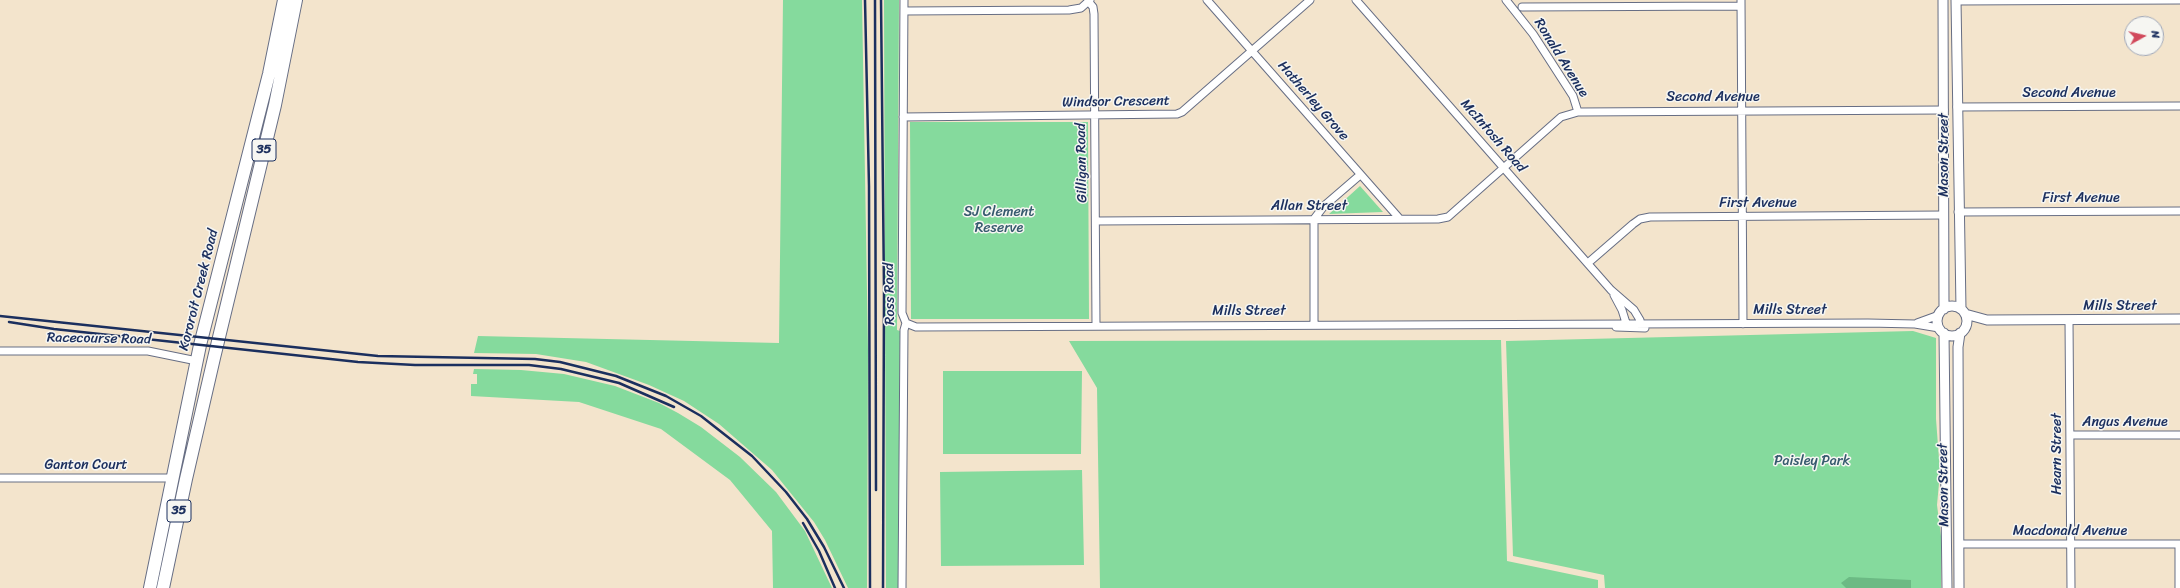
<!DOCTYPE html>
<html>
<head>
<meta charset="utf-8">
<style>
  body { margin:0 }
  #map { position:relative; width:2180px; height:588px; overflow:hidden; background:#f3e4cc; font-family:Sriracha,sans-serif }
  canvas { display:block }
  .north { position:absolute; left:2124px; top:16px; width:40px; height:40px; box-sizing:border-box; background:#f6f6f2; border:1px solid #9ea6b7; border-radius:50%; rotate:82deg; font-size:11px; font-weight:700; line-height:16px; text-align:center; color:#1b2f5e }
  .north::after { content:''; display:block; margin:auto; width:14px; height:18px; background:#d1495b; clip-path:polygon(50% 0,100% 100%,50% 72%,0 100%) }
</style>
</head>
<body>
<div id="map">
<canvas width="2180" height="588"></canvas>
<div class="north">N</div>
</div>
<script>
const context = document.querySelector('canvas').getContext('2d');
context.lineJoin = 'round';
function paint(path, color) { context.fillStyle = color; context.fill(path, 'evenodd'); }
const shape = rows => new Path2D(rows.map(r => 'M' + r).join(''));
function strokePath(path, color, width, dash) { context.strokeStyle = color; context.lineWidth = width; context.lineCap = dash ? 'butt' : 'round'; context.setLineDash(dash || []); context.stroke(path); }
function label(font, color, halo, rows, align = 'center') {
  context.font = font + ' Sriracha,sans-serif'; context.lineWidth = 3; context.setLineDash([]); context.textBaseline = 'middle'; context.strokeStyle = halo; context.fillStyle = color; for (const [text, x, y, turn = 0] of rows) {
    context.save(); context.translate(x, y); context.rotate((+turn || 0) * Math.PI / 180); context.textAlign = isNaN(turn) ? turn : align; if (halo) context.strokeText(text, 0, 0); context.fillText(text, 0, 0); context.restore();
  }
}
paint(shape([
  [783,0,862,0,868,351,867,588,848,588,825,540,814,522,772,470,719,424,684,401,649,385,586,362,536,354,474,353,478,336,779,343],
  [884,0,899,0,897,330,900,331,898,588,886,588],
  [910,122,1088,122,1089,319,911,319],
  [1360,186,1383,212,1329,214],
  [1913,331,1936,338,1936,419,1940,472,1937,505,1941,536,1941,588,1605,588,1604,575,1513,556,1506,341],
  [1501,340,1507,561,1598,580,1598,588,1100,588,1097,388,1069,341],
  [474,369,521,370,564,374,615,386,659,403,678,413,701,427,740,457,776,492,805,531,832,588,773,588,772,531,730,480,661,429,579,402,471,396,471,384,477,384,477,374,473,374],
  [943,371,1082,371,1081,454,943,454],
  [1082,470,1084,565,941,566,940,472]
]), '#85da9d');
paint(shape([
  [1849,577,1911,580,1911,588,1846,588,1841,583]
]), '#6cba84');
const minor = shape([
  [1207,0,1399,218],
  [1356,0,1611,290,1634,310,1640,320,1641,328],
  [1506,0,1533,34,1573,96,1578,112],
  [1741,0,1743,324],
  [1088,1,1093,7,1094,14,1096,326],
  [1956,1,2180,0],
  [1522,7,1741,6],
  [904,11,1069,10,1081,8,1090,0],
  [1957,107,2180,106],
  [903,117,1177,114,1182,112,1310,0],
  [1958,212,2180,211],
  [1096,221,1438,219,1448,217,1561,117,1578,112,1944,110],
  [1588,263,1633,224,1640,219,1650,217,1944,215],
  [1614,295,1622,310,1627,326],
  [2069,320,2071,588],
  [906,323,916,327,1868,323,1915,324,1939,328],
  [1917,323,1939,315],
  [1314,325,1314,219,1324,206,1360,175],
  [1616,327,1645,328],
  [0,351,148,351,197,361],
  [2070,435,2180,435],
  [0,478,172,478],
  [1959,544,2180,544],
  [902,588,904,330,906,323,902,313,904,0],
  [2179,588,2179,544]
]);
const tertiary = shape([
  [1943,0,1944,309],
  [1956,0,1961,309],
  '1937 321a15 15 0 1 1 30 0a15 15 0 1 1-30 0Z',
  [1965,314,1987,320,2180,319],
  [1944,333,1947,588],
  [1959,588,1958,347,1960,333]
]);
const primary = shape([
  [150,588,200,345,269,74,284,0],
  [163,588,186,479,214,358,275,105,296,0]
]);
strokePath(minor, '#676e84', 9);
strokePath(tertiary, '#676e84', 11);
strokePath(primary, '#676e84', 14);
strokePath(minor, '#fff', 7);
strokePath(tertiary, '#fff', 9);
strokePath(primary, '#fff', 12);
strokePath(shape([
  [865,0,869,186,870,588],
  [875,0,876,490],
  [881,0,884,290,883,588],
  [0,316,378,356,535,359,560,362,616,376,666,396,701,416,752,456,786,492,807,519,824,547,844,588],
  [9,322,54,329,358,362,415,365,529,365,561,369,619,383,674,407],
  [803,523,819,551,835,588]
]), '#1b2f5e', 2.5);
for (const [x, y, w] of [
  [264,150,24],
  [179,511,24]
]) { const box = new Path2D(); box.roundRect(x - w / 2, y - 11, w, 22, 3); context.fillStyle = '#f6f6f2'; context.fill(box); strokePath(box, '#1b2f5e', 1); }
label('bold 13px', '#1b2f5e', null, [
  ["35",264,150],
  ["35",179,511]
]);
label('14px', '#1b2f5e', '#f6f6f2', [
  ["Ronald Avenue",1561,58,58],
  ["Second Avenue",2069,93],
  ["Second Avenue",1713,97],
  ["Hatherley Grove",1313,101,49],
  ["Windsor Crescent",1116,102,-1],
  ["McIntosh Road",1493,136,49],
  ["Mason Street",1944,155,-90],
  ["Gilligan Road",1082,163,-91],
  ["First Avenue",2081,198],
  ["First Avenue",1758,203],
  ["Allan Street",1309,206],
  ["Kororoit Creek Road",199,290,-76],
  ["Ross Road",890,294,-91],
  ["Mills Street",2120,306],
  ["Mills Street",1790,310],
  ["Mills Street",1249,311],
  ["Racecourse Road",99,339,1],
  ["Angus Avenue",2125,422],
  ["Hearn Street",2057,454,-90],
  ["Ganton Court",86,465],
  ["Mason Street",1944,485,-91],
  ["Macdonald Avenue",2070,531]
]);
label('14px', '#365a6e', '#f6f6f2', [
  ["SJ Clement",999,212],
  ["Reserve",999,228],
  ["Paisley Park",1812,461]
]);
</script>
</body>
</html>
